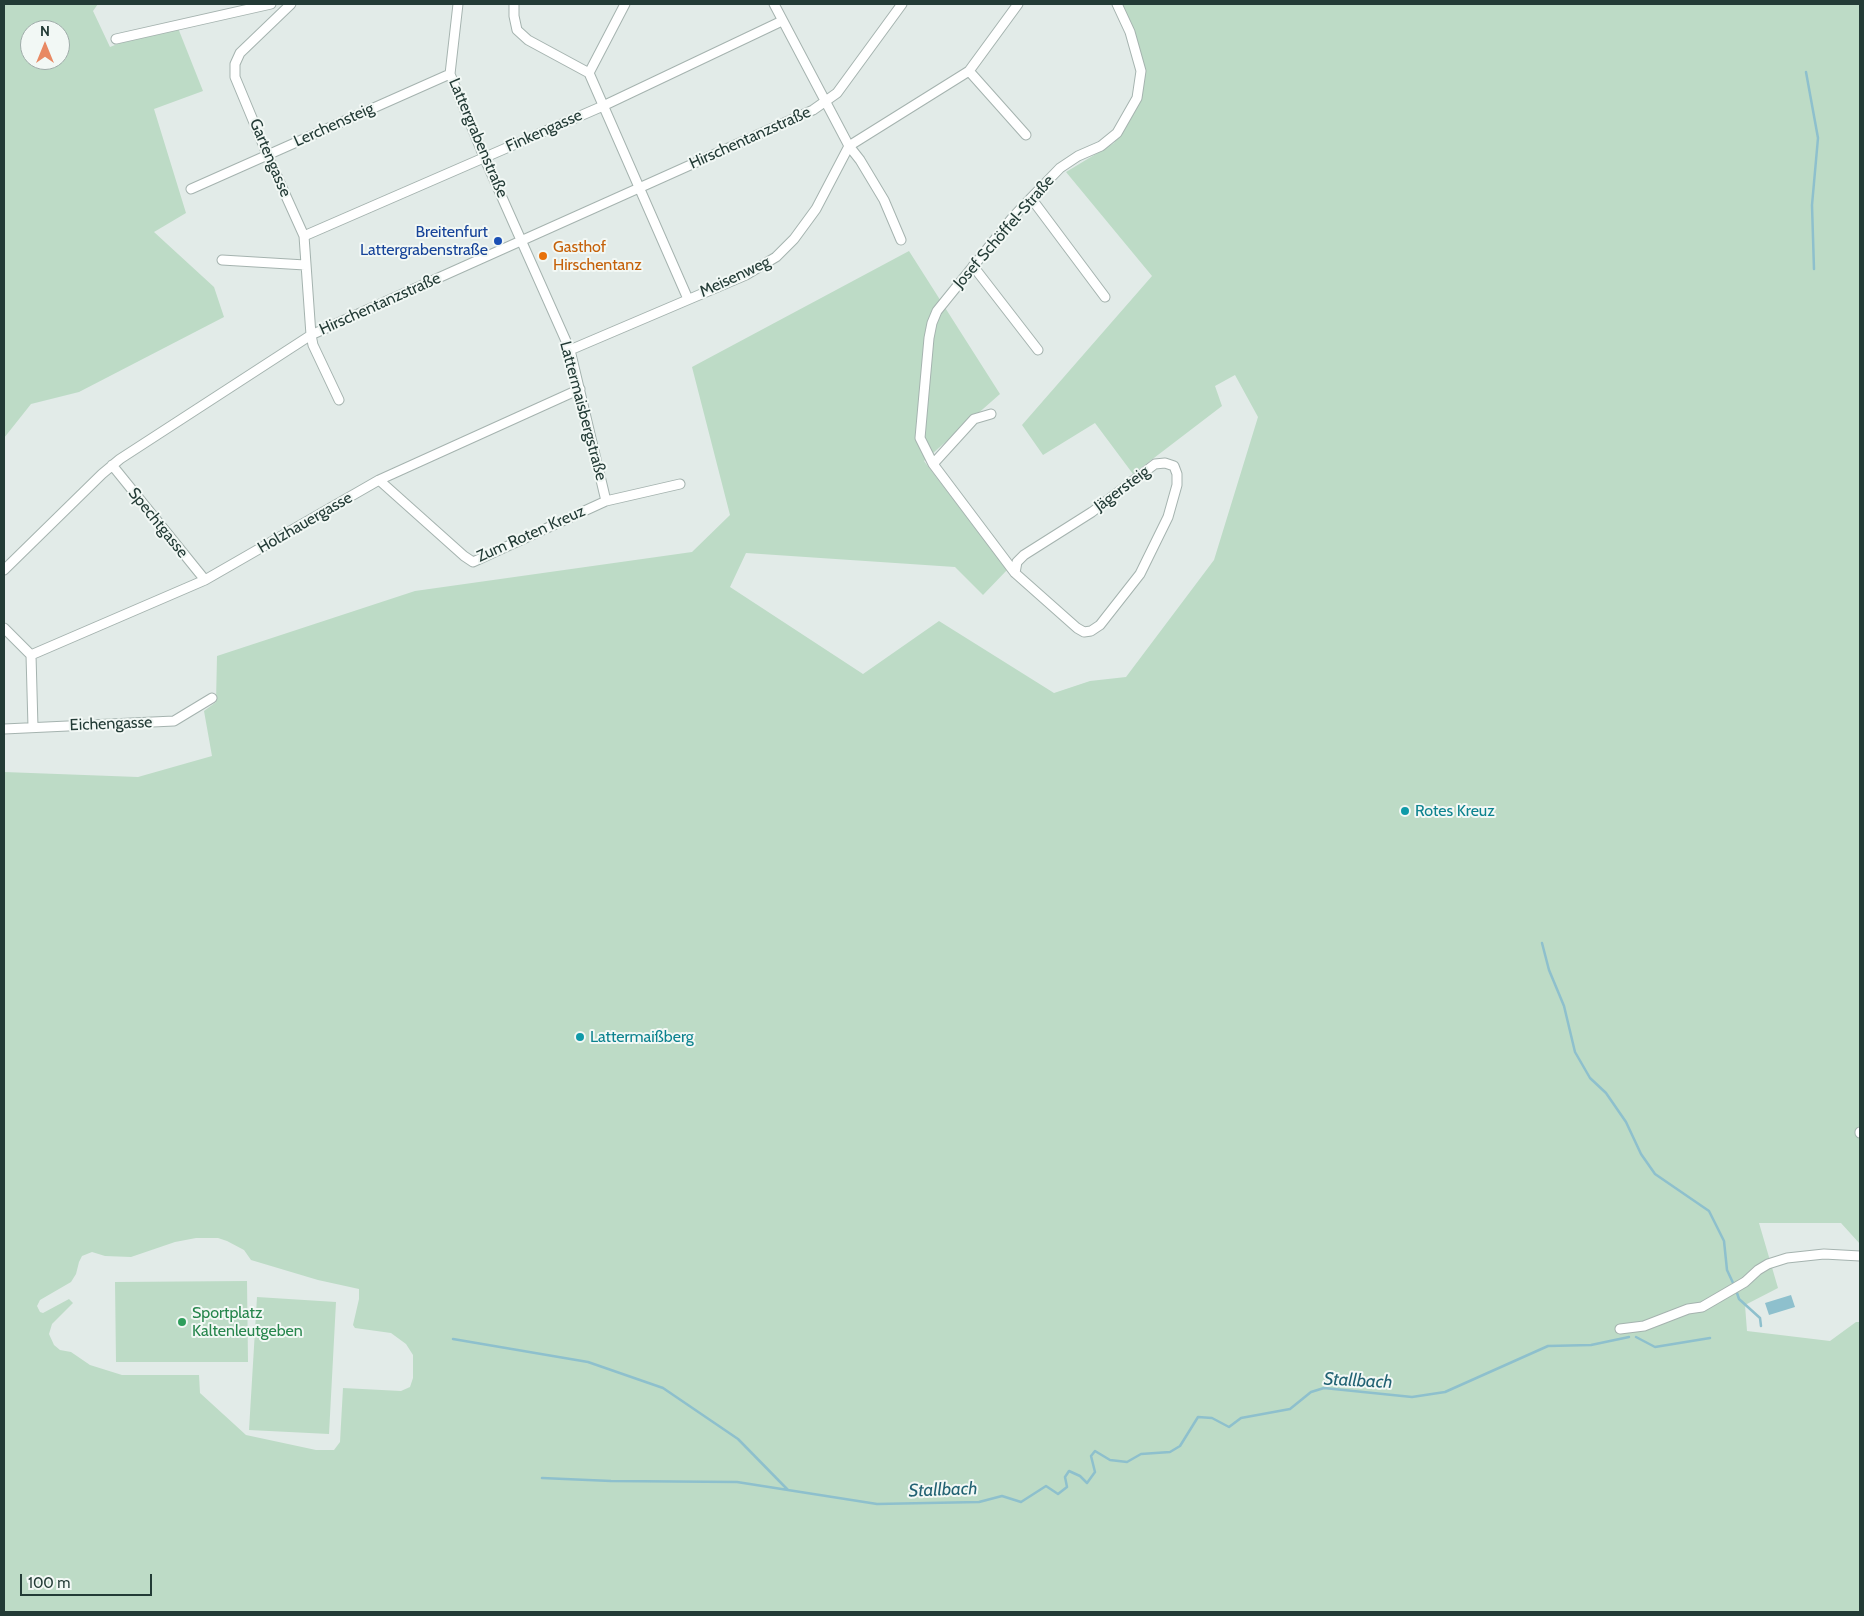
<!DOCTYPE html>
<html>
<head>
<meta charset="utf-8">
<style>
  body { margin:0 }
  #map { position:relative; width:1864px; height:1616px; overflow:hidden; background:#e2ebe8; font-family:Cabin,sans-serif }
  canvas { display:block }
  .frame { position:absolute; inset:0; border:5px solid #233b36; pointer-events:none }
  .north { position:absolute; left:20px; top:20px; width:50px; height:50px; box-sizing:border-box; background:#f2f8f5; border:1px solid #9faca9; border-radius:50%; rotate:0deg; font-size:14px; font-weight:700; line-height:20px; text-align:center; color:#233b36 }
  .north::after { content:''; display:block; margin:auto; width:18px; height:22px; background:#e88963; clip-path:polygon(50% 0,100% 100%,50% 72%,0 100%) }
  .scale { position:absolute; left:20px; top:1574px; width:132px; height:22px; box-sizing:border-box; border:2px solid #233b36; border-top:0; padding-left:6px; font-size:15px; line-height:18px; white-space:nowrap; color:#233b36; -webkit-text-stroke:4px #f2f8f5; paint-order:stroke }
</style>
</head>
<body>
<div id="map">
<canvas width="1864" height="1616"></canvas>
<div class="frame"></div>
<div class="north">N</div>
<div class="scale">100 m</div>
</div>
<script>
const context = document.querySelector('canvas').getContext('2d');
context.lineJoin = 'round';
function paint(path, color) { context.fillStyle = color; context.fill(path, 'evenodd'); }
const shape = rows => new Path2D(rows.map(r => 'M' + r).join(''));
function strokePath(path, color, width, dash) { context.strokeStyle = color; context.lineWidth = width; context.lineCap = dash ? 'butt' : 'round'; context.setLineDash(dash || []); context.stroke(path); }
function label(font, color, halo, rows, align = 'center') {
  context.font = font + ' Cabin,sans-serif'; context.lineWidth = 4; context.setLineDash([]); context.textBaseline = 'middle'; context.strokeStyle = halo; context.fillStyle = color; for (const [text, x, y, turn = 0] of rows) {
    context.save(); context.translate(x, y); context.rotate((+turn || 0) * Math.PI / 180); context.textAlign = isNaN(turn) ? turn : align; if (halo) context.strokeText(text, 0, 0); context.fillText(text, 0, 0); context.restore();
  }
}
paint(shape([
  [4,4,98,4,93,11,110,47,130,39,178,28,203,91,154,109,186,213,154,232,214,287,224,317,79,392,31,404,4,438],
  [30,30,60,30,60,60,30,60],
  [1121,4,1860,4,1860,1244,1841,1223,1759,1223,1778,1288,1745,1305,1747,1331,1830,1341,1856,1322,1860,1322,1860,1612,4,1612,4,772,138,777,212,756,204,711,216,702,217,656,415,591,692,552,730,515,692,367,909,251,1000,394,924,461,1007,570,983,595,955,567,746,553,730,587,863,674,939,621,1054,693,1090,681,1126,677,1214,560,1258,417,1235,375,1215,386,1222,406,1133,474,1095,423,1043,455,1022,425,1152,276,1066,172,1114,143,1139,101,1144,75,1136,36],
  [196,1238,218,1238,227,1241,244,1250,251,1260,318,1280,359,1289,359,1299,353,1325,355,1328,391,1333,406,1344,413,1355,413,1378,410,1387,401,1391,343,1388,340,1442,334,1450,316,1450,246,1435,200,1393,199,1375,122,1375,90,1365,71,1352,60,1350,54,1345,49,1334,52,1324,73,1303,69,1299,43,1313,40,1312,37,1306,40,1300,71,1282,76,1274,79,1262,82,1256,92,1252,105,1256,131,1257,175,1242],
  [247,1281,248,1362,116,1362,115,1282],
  [257,1297,336,1302,329,1434,249,1430]
]), '#bddbc6');
paint(shape([
  [1791,1295,1795,1307,1769,1315,1765,1303]
]), '#8ec0cd');
strokePath(shape([
  [1806,72,1818,138,1812,205,1814,269],
  [1542,943,1549,970,1564,1006,1575,1052,1590,1078,1606,1093,1626,1122,1641,1154,1655,1174,1709,1211,1724,1241,1727,1270,1734,1285],
  [1736,1290,1739,1299,1760,1318,1761,1326],
  [1636,1337,1655,1347,1710,1338],
  [453,1339,588,1362,663,1388,738,1439,788,1490],
  [542,1478,611,1481,737,1482,877,1504,979,1502,1002,1496,1021,1502,1046,1486,1058,1494,1067,1487,1065,1477,1069,1471,1080,1476,1087,1483,1095,1472,1091,1456,1095,1451,1110,1460,1127,1462,1141,1454,1170,1452,1180,1446,1198,1417,1212,1418,1229,1427,1241,1418,1290,1409,1311,1392,1324,1388,1412,1397,1445,1392,1548,1346,1591,1345,1629,1337]
]), '#8ec0cd', 2.5);
const minor = shape([
  [291,4,240,53,235,64,235,77,267,154,304,236,311,335,313,345,339,400],
  [458,4,450,74,484,157,570,350,606,501],
  [514,4,514,16,517,30,528,40,589,73,688,299],
  [774,4,849,146,860,160,884,200,901,240],
  [116,39,271,4],
  [969,71,1026,135],
  [589,73,625,4],
  [191,189,450,74],
  [1031,198,1105,297],
  [304,236,603,106,782,21],
  [222,260,305,265],
  [973,266,1038,350],
  [570,350,746,275,776,257,794,239,816,209,849,146,969,71,1018,4],
  [933,464,974,419,991,414],
  [112,465,205,580],
  [379,480,464,556,473,562,606,501,680,484],
  [4,570,102,474,120,459,311,335,813,110,837,93,902,4],
  [1015,573,1017,562,1024,555,1092,512,1155,464,1165,463,1174,466,1177,474,1177,485,1168,517,1140,574,1100,625,1091,631,1084,632,1077,628,1015,573,933,464,920,438,929,338,932,323,937,311,1013,217,1031,198,1060,168,1078,156,1101,146,1117,133,1137,98,1141,71,1130,32,1117,4],
  [4,628,31,655,33,727],
  [31,655,205,580,379,480,580,389],
  [4,729,174,721,212,698],
  [1860,1133,1860,1132],
  [1620,1329,1644,1326,1688,1309,1702,1307,1745,1282,1758,1270,1768,1264,1787,1258,1824,1254,1860,1256]
]);
strokePath(minor, '#a5b3af', 11);
strokePath(minor, '#fff', 9);
for (const [x, y, r, color] of [
  [498,241,5,"#1a4fb4"],
  [543,256,5,"#e8710a"],
  [1405,811,5,"#0f9aa8"],
  [580,1037,5,"#0f9aa8"],
  [182,1322,5,"#2e9e5b"]
]) { const dot = new Path2D(); dot.arc(x, y, r, 0, 2 * Math.PI); context.fillStyle = color; context.fill(dot); strokePath(dot, '#f2f8f5', 2); }
label('16px', '#233b36', '#f2f8f5', [
  ["Lerchensteig",334,125,-24],
  ["Finkengasse",544,131,-24],
  ["Lattergrabenstraße",478,138,67],
  ["Hirschentanzstraße",750,138,-24],
  ["Gartengasse",270,158,67],
  ["Josef Schöffel-Straße",1004,232,-49],
  ["Meisenweg",735,277,-25],
  ["Hirschentanzstraße",380,304,-24],
  ["Lattermaisbergstraße",583,411,75],
  ["Jägersteig",1122,489,-37],
  ["Spechtgasse",158,523,51],
  ["Holzhauergasse",305,523,-30],
  ["Zum Roten Kreuz",531,534,-24],
  ["Eichengasse",111,724,-2]
]);
label('16px', '#164399', '#f2f8f5', [
  ["Breitenfurt",488,232],
  ["Lattergrabenstraße",488,250]
], 'right');
label('16px', '#c56008', '#f2f8f5', [
  ["Gasthof",553,247],
  ["Hirschentanz",553,265]
], 'left');
label('16px', '#0d838f', '#f2f8f5', [
  ["Rotes Kreuz",1415,811],
  ["Lattermaißberg",590,1037]
], 'left');
label('16px', '#27864d', '#f2f8f5', [
  ["Sportplatz",192,1313],
  ["Kaltenleutgeben",192,1331]
], 'left');
label('italic 18px', '#226273', '#f2f8f5', [
  ["Stallbach",1358,1381,3],
  ["Stallbach",943,1490,-2]
]);
</script>
</body>
</html>
